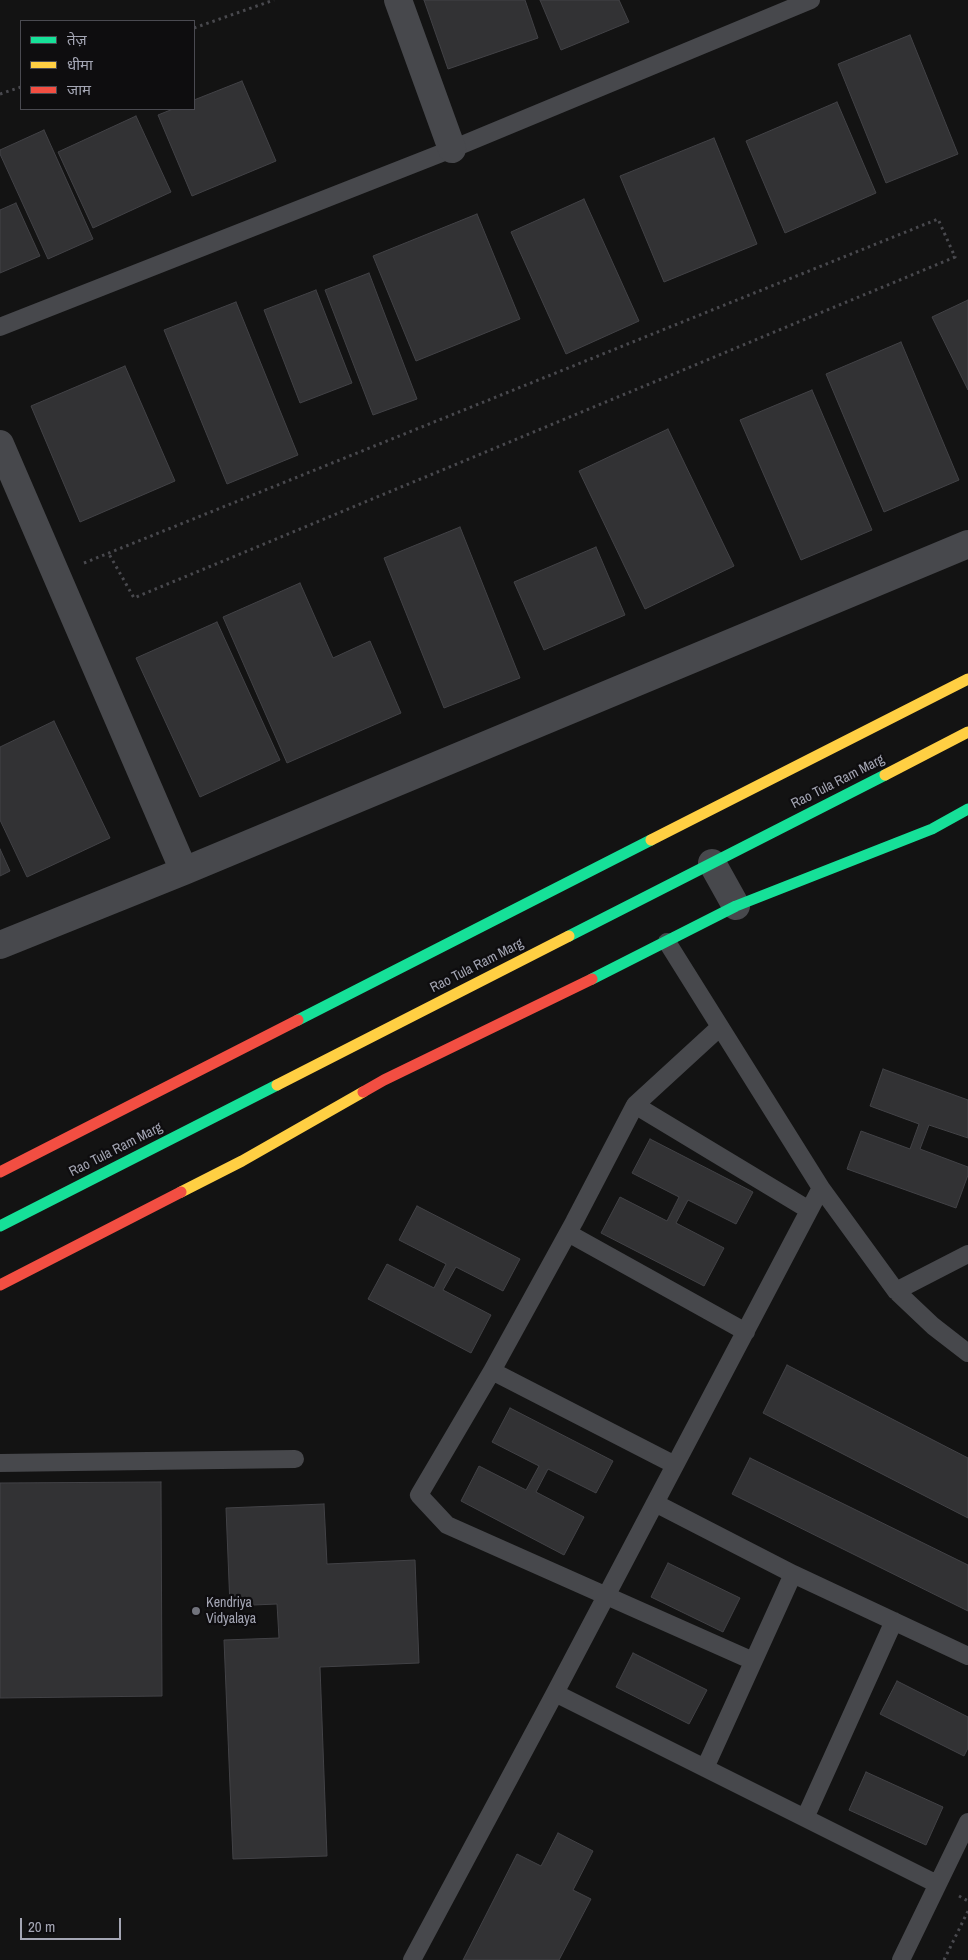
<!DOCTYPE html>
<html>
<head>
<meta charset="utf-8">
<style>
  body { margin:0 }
  #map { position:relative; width:968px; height:1960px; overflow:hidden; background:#131313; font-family:"Archivo Narrow","Noto Sans Devanagari",sans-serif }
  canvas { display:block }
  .legend { position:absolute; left:20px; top:20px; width:175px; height:90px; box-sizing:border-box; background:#0e0d0f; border:1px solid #4a4a51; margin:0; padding:6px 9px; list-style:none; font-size:15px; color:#a4a6b4 }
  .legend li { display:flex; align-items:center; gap:10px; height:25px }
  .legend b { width:25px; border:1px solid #4a4a51 }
  .scale { position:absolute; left:20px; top:1918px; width:101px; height:22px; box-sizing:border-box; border:2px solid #a4a6b4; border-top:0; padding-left:6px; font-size:15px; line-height:18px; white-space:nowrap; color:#a4a6b4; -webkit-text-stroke:4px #0e0d0f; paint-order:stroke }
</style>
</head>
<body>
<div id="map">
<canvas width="968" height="1960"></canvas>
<ul class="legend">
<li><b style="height:6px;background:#16e098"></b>तेज़</li>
<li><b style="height:6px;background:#ffcf43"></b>धीमा</li>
<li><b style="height:6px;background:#f24e42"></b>जाम</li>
</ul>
<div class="scale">20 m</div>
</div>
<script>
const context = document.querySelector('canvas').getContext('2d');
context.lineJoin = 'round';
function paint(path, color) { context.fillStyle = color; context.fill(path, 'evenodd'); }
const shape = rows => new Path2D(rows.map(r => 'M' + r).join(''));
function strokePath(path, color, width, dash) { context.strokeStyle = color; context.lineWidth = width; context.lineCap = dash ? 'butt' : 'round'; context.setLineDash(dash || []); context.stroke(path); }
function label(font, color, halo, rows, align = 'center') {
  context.font = font + ' "Archivo Narrow",sans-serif'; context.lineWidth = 4.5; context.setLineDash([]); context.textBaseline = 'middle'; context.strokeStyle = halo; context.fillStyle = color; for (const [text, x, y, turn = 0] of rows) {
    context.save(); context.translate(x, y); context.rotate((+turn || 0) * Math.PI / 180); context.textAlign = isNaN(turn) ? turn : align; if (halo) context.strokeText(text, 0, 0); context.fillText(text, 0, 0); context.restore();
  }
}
const building = shape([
  [424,0,525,0,538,38,448,69,424,0],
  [540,0,619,0,629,22,561,50,540,0],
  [910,35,958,154,886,183,838,64,910,35],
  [242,81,276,161,192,196,158,115,173,109,194,109,194,100,242,81],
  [837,102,876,193,785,233,746,141,837,102],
  [136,116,171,192,93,228,58,152,136,116],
  [44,130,93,239,48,259,0,154,0,150,44,130],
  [714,138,757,244,664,282,620,176,714,138],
  [584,199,639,321,566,354,511,232,584,199],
  [16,203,40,256,0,273,0,210,16,203],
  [477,214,520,319,416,361,373,256,477,214],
  [369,273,417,399,373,415,325,290,369,273],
  [316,290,352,383,300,403,264,310,316,290],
  [968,300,968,390,932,317,968,300],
  [236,302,298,455,227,484,164,330,236,302],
  [901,342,959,480,884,512,826,374,901,342],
  [125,366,175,481,80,522,31,406,125,366],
  [812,390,872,530,801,560,740,420,812,390],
  [668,429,734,566,645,609,579,471,668,429],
  [460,527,520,678,444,708,384,558,460,527],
  [596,547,625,615,544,650,514,582,596,547],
  [300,583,333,658,370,641,401,713,287,763,223,617,300,583],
  [217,622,280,760,200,797,136,658,217,622],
  [54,721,110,838,27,877,0,820,0,747,54,721],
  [0,849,10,871,0,876,0,849],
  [883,1069,968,1100,968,1138,929,1125,920,1149,968,1167,968,1175,956,1208,847,1169,861,1131,910,1149,919,1124,870,1106,883,1069],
  [650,1139,753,1192,736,1224,688,1200,676,1223,724,1248,704,1286,601,1233,620,1197,667,1221,679,1197,632,1173,650,1139],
  [417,1206,520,1259,503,1291,456,1267,443,1290,491,1315,471,1353,368,1299,387,1264,434,1288,446,1264,399,1240,417,1206],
  [787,1365,968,1458,968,1518,763,1413,787,1365],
  [510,1408,613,1461,596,1493,548,1469,536,1492,584,1517,564,1555,461,1501,479,1466,526,1490,539,1466,492,1442,510,1408],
  [750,1458,968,1565,968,1611,732,1494,750,1458],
  [161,1482,162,1696,0,1698,0,1483,161,1482],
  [324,1504,327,1564,415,1560,419,1663,320,1667,327,1856,233,1859,224,1640,279,1638,277,1604,230,1606,226,1508,324,1504],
  [668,1563,740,1598,723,1632,651,1597,668,1563],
  [633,1653,707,1690,689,1724,616,1687,633,1653],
  [897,1681,968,1717,968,1748,964,1756,880,1714,897,1681],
  [866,1772,943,1807,926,1845,849,1810,866,1772],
  [558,1833,593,1851,573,1890,591,1899,559,1960,463,1960,517,1854,541,1866,558,1833]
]);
paint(building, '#323234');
strokePath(building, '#424246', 1);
strokePath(shape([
  [194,28,274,0],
  [0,94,21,87],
  [84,563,938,219,955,257,134,598,109,554],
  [959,1896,968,1901],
  [944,1960,968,1911]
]), '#49494e', 3, [2.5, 4]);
strokePath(shape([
  [0,327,452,149,811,0],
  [667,942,821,1188,896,1291,933,1326,968,1353],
  [635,1105,720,1027],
  [568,1233,746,1332],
  [896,1291,968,1254],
  [492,1371,419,1495,447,1525,753,1661],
  [0,1463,295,1459],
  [675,1465,492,1371,574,1222,635,1105,809,1210],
  [655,1503,793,1574,968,1656],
  [555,1693,937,1884],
  [705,1768,793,1574],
  [805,1818,894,1621],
  [412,1960,555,1693,821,1188],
  [901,1960,968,1822]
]), '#47484c', 18);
strokePath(shape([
  [398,0,452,149],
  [0,444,184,871],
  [712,863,736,906],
  [0,945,184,871,968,544]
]), '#47484c', 28);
strokePath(shape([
  [569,936,885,775],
  [592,979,736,906,932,829,968,809],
  [298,1020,651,840],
  [0,1226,277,1085]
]), '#16e098', 11);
strokePath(shape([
  [885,775,968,732],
  [651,840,968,679],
  [277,1085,569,936],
  [181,1192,242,1161,363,1092]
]), '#ffcf43', 11);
strokePath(shape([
  [363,1092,384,1080,592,979],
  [0,1172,298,1020],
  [0,1285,181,1192]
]), '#f24e42', 11);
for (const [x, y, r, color] of [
  [196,1611,5,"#71737c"]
]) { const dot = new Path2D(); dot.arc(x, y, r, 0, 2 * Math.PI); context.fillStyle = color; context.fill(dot); strokePath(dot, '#0e0d0f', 2); }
label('14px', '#a4a6b4', '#0e0d0f', [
  ["Rao Tula Ram Marg",838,782,-27],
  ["Rao Tula Ram Marg",477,966,-27],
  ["Rao Tula Ram Marg",116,1150,-27]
]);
label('14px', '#a4a6b4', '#0e0d0f', [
  ["Kendriya",206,1603],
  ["Vidyalaya",206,1619]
], 'left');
</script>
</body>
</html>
